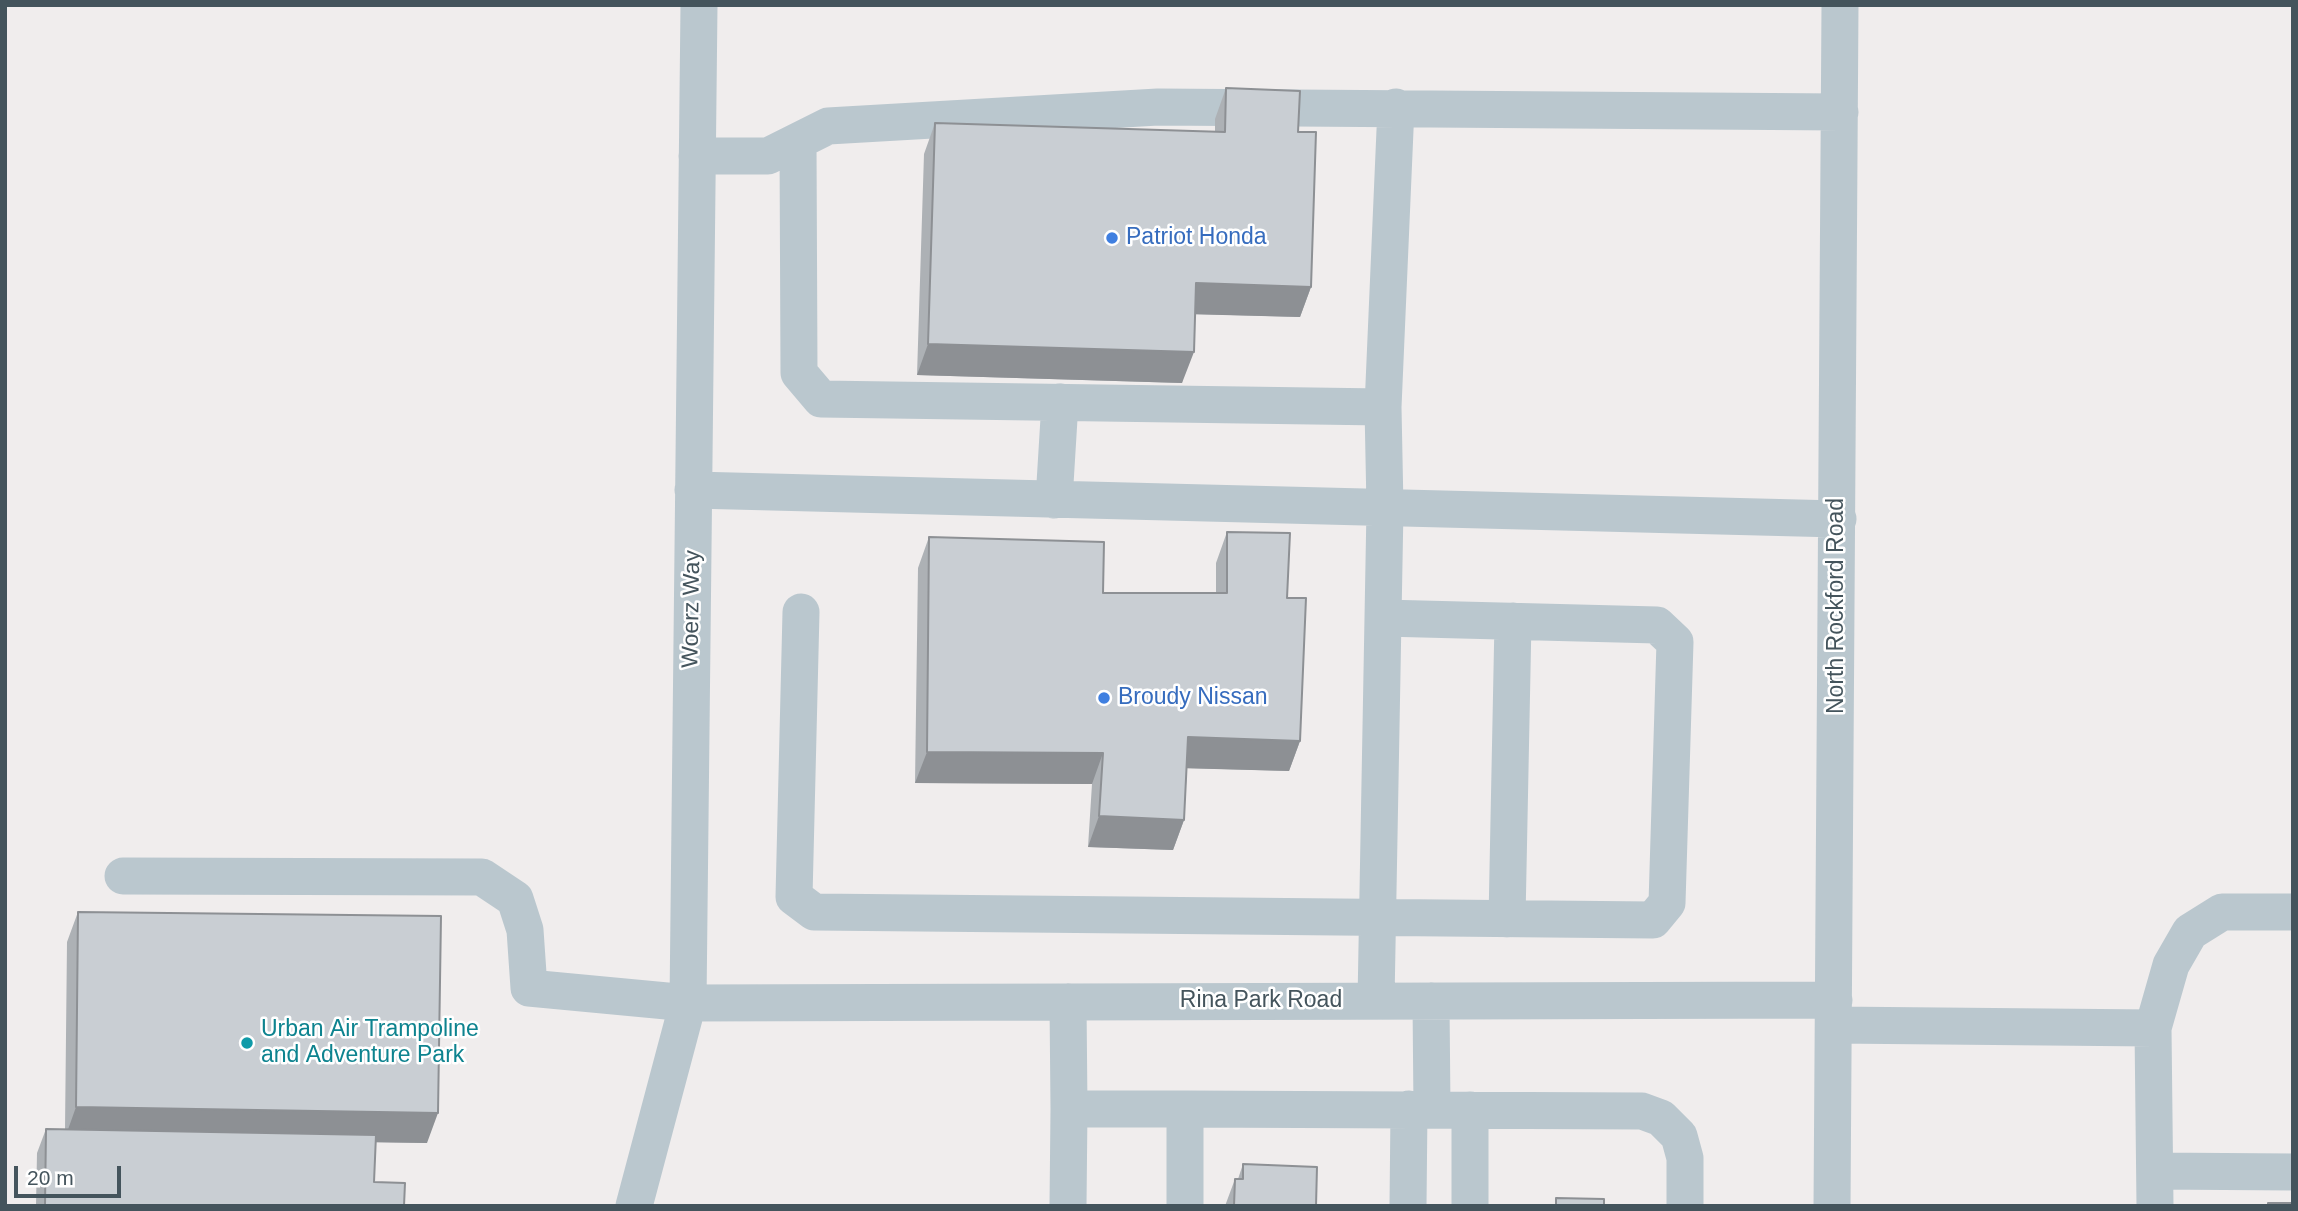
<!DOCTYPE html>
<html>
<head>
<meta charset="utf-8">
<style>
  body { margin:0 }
  #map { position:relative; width:2298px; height:1211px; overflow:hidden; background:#f0eded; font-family:Arial,sans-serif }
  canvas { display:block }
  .frame { position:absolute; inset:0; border:7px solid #44545c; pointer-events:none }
  .scale { position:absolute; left:14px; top:1166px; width:107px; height:32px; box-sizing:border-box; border:4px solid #44545c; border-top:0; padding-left:9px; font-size:21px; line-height:24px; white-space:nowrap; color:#44545c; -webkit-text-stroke:5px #fff; paint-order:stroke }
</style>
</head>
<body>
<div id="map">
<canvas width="2298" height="1211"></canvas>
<div class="frame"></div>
<div class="scale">20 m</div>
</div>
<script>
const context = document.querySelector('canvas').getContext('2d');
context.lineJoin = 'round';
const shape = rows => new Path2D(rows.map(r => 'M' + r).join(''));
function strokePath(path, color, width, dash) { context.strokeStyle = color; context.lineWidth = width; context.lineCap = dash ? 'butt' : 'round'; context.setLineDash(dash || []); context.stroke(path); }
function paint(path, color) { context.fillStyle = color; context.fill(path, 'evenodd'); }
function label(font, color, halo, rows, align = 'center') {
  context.font = font + ' Arial,sans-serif'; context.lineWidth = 5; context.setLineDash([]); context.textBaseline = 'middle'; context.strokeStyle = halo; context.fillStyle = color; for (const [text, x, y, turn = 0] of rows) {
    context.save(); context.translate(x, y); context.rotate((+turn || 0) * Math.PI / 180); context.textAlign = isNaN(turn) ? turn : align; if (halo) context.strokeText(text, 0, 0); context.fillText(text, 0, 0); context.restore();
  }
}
strokePath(shape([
  [798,142,799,373,821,399,1383,407,1396,107],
  [697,156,768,156,828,126,1158,107,1840,112],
  [693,490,1838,519],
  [1054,500,1060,402],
  [801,612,794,897,814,912,1653,920,1667,903,1675,642,1657,625,1383,618],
  [123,876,482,877,515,899,525,930,529,988,688,1003,1834,1000],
  [1507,919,1513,621],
  [1376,1001,1385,508,1383,407],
  [1431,1001,1432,1110],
  [1068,1002,1069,1109,1185,1109,1185,1206],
  [1834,1025,2153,1028],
  [1185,1109,1642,1111,1661,1118,1679,1136,1685,1158,1685,1206],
  [1470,1110,1470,1206],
  [2155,1171,2293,1172],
  [634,1206,688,1003,699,5],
  [1068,1206,1069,1109],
  [1408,1206,1409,1109],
  [1832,1206,1840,5],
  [2155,1206,2153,1028,2171,965,2190,932,2222,912,2293,912]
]), '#bac7ce', 37);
paint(shape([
  [1226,88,1298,132,1311,287,1300,317,1195,314,1182,383,917,375,924,154,935,123,1215,132,1215,119],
  [1227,532,1287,598,1300,741,1289,771,1187,768,1184,820,1173,850,1088,847,1092,784,915,783,918,568,929,537,1103,593,1216,593,1216,563],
  [78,912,427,1143,375,1142,374,1182,404,1206,36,1206,37,1153,46,1129,65,1129,67,942],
  [1243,1164,1316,1206,1225,1206,1235,1179,1238,1179]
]), '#adb1b5');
paint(shape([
  [1196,283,1311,287,1300,317,1184,314],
  [928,344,1194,352,1182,383,917,375],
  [1188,737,1300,741,1289,771,1177,768],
  [927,752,1103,753,1092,784,915,783],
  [1099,816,1184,820,1173,850,1088,847],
  [76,1107,438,1113,427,1143,65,1138]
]), '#8d9094');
const building = shape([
  [1226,88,1300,91,1298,132,1316,132,1311,287,1196,283,1194,352,928,344,935,123,1225,132,1226,88],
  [1227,532,1290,533,1287,598,1306,598,1300,741,1188,737,1184,820,1099,816,1103,753,927,752,929,537,1104,542,1103,593,1227,593,1227,532],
  [78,912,441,916,438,1113,76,1107,78,912],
  [46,1129,376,1135,374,1182,405,1183,404,1206,45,1206,46,1129],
  [1243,1164,1317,1167,1316,1206,1234,1206,1235,1179,1243,1179,1243,1164],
  [1556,1198,1604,1199,1604,1206,1556,1206,1556,1198],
  [2268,1203,2293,1203,2293,1206,2268,1206,2268,1203]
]);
paint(building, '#c9ced3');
strokePath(building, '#8d9094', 2);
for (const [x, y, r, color] of [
  [1112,238,7,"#3f7fe0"],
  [1104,698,7,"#3f7fe0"],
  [247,1043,7,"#0f9aa8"]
]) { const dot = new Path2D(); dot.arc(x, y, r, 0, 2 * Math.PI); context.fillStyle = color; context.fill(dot); strokePath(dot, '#fff', 2.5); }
label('23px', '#366cbe', '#fff', [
  ["Patriot Honda",1126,238],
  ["Broudy Nissan",1118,698]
], 'left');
label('23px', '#44545c', '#fff', [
  ["North Rockford Road",1837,606,-90],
  ["Woerz Way",692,609,-89],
  ["Rina Park Road",1261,1001]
]);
label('23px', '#0d838f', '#fff', [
  ["Urban Air Trampoline",261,1030],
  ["and Adventure Park",261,1056]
], 'left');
</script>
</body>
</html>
